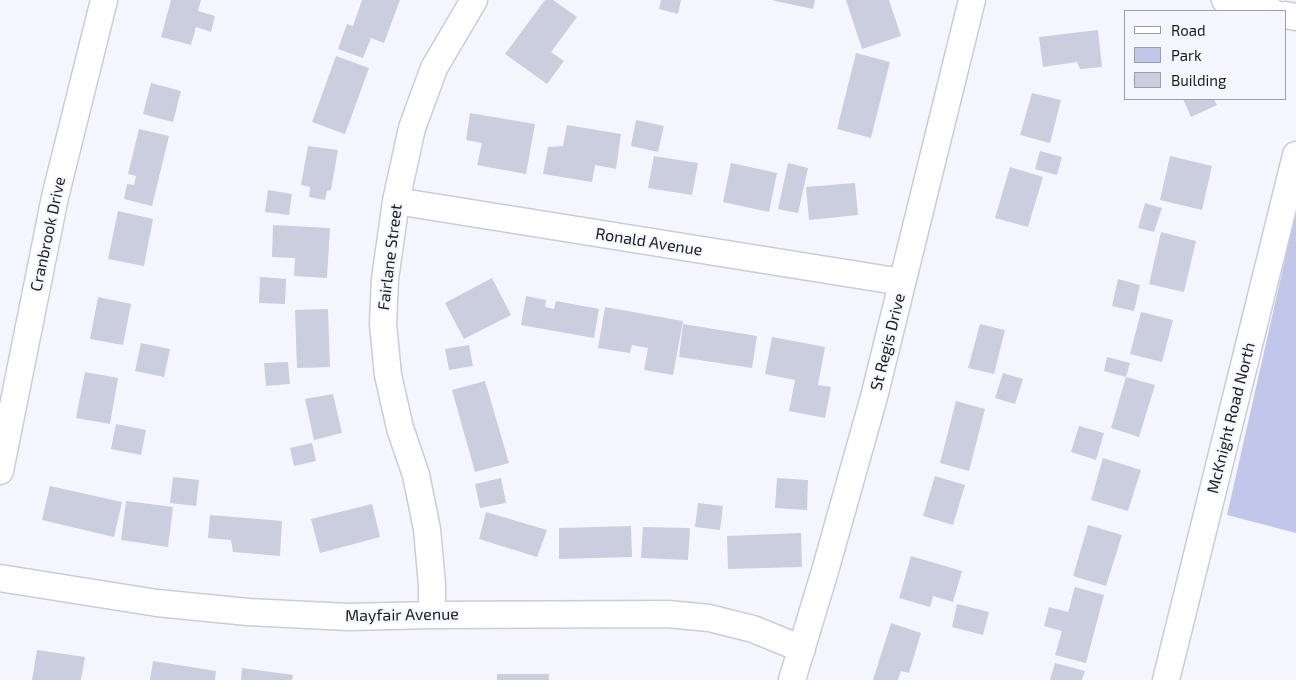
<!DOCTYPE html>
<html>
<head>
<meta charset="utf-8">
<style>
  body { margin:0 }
  #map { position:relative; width:1296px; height:680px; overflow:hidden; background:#f5f6fd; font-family:"Exo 2",sans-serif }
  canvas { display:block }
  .legend { position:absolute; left:1124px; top:10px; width:162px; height:90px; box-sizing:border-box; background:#f5f6fd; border:1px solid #9e9fa6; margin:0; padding:6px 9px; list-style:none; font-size:15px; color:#1b1c23 }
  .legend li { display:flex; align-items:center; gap:10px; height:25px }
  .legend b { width:25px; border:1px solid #9e9fa6 }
</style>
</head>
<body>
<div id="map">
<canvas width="1296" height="680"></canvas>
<ul class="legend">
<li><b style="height:6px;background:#fff"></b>Road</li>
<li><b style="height:14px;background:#c1c7eb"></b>Park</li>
<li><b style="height:14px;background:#cbcedf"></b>Building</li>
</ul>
</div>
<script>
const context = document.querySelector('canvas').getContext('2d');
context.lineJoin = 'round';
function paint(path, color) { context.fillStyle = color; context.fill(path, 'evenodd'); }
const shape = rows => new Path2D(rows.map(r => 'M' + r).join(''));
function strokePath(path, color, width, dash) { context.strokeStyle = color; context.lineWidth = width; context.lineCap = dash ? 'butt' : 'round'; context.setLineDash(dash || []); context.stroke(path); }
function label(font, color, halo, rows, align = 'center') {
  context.font = font + ' "Exo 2",sans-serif'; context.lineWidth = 4.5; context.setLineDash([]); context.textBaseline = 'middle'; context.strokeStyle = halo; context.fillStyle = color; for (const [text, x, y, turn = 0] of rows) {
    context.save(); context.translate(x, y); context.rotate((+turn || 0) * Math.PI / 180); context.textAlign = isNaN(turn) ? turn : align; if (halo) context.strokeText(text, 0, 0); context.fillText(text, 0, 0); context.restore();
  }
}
paint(shape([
  [1296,211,1296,533,1227,515]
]), '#c1c7eb');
paint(shape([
  [171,0,201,0,198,11,215,16,211,32,196,27,191,45,161,37],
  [362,0,400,0,384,43,371,38,363,58,338,49,347,24,353,26],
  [545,0,553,0,577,17,551,52,564,61,547,84,505,54],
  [661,0,681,0,678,14,659,9],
  [771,0,815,0,813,9],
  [846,0,889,0,901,36,862,49],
  [1098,30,1102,67,1080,69,1077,62,1043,67,1039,37],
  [856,53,890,62,871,138,837,129],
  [336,56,369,68,345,134,312,122],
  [151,83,181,91,173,122,143,114],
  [1032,93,1061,100,1050,143,1020,135],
  [1183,99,1214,99,1217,105,1191,117],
  [470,113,535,124,526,174,477,165,482,143,466,140],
  [636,120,664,126,658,152,631,146],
  [567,125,621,134,616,169,595,165,592,182,543,174,548,147,563,146],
  [139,129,169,136,152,206,124,199,127,184,134,185,136,176,128,174],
  [308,146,338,150,331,190,327,191,325,200,309,197,310,187,301,185],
  [1040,151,1062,157,1057,175,1035,169],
  [654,156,698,163,692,195,648,188],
  [1170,156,1212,166,1202,210,1160,200],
  [731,163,777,173,769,212,723,202],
  [788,163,808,168,798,213,778,209],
  [1010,167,1043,177,1028,227,995,218],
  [855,183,858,215,809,220,806,187],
  [268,190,292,194,289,215,265,212],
  [1145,203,1162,208,1154,232,1138,228],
  [118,211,153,219,144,266,108,259],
  [273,225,330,228,327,278,294,276,295,258,272,257],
  [1161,232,1196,241,1184,292,1149,284],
  [260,277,286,279,285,304,259,303],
  [492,278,511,315,464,339,445,303],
  [1118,279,1140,285,1134,311,1112,306],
  [526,296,546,300,545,307,554,309,556,301,599,309,594,338,521,325],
  [98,297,131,304,123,345,90,339],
  [605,307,683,321,673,375,644,370,648,348,632,345,630,353,598,348],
  [328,309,330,367,297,368,295,310],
  [1141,312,1173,320,1162,362,1130,354],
  [683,324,757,336,752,368,679,357],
  [980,324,1005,330,994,374,968,368],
  [772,337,825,347,818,385,831,387,825,418,789,411,795,380,765,374],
  [141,343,170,349,164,377,135,371],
  [469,345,473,366,449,370,445,349],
  [1107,357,1130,363,1126,377,1104,371],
  [288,362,290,384,266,386,264,363],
  [85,372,118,378,110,424,76,418],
  [1003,373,1023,379,1015,404,995,398],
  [1126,377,1155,385,1139,437,1111,428],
  [485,381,509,463,475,472,452,390],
  [333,394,342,433,314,440,305,399],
  [956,401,985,409,969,471,940,463],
  [116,424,146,430,141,455,111,449],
  [1079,426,1104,433,1096,460,1071,452],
  [312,443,316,461,294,466,290,448],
  [1103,458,1141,470,1128,511,1091,500],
  [935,476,965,485,953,525,923,516],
  [173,477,199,480,196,506,170,503],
  [501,478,506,503,480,508,475,484],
  [777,478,808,480,807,510,775,508],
  [50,486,122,502,114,537,42,520],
  [126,501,173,507,168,547,121,540],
  [698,503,723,506,720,530,695,527],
  [372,504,380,537,320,553,311,519],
  [486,512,547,530,537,557,479,539],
  [210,515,282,521,280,556,233,552,231,540,208,538],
  [1088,525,1122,535,1106,586,1073,576],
  [631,526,632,557,559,559,559,528],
  [643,527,690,528,688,560,641,558],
  [801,533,802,567,728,569,727,536],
  [911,556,962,571,953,602,933,596,930,607,899,598],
  [1075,587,1104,595,1086,663,1055,655,1062,631,1044,626,1049,607,1068,612],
  [957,604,989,612,983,635,952,627],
  [891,623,921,633,909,673,901,671,898,680,873,680],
  [37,650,85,657,81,680,32,680],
  [153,661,216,671,215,680,150,680],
  [1055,663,1085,671,1082,680,1050,680],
  [242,668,293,675,292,680,241,680],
  [497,674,549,674,549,680,497,680]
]), '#cbcedf');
const minor = shape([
  [1225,0,1271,11],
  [1285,15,1296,17],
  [396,201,902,282],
  [0,471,55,197,104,0],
  [0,578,157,603,248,612,349,617,432,615,668,614,709,618,753,629,802,649],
  [432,615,432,585,427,529,416,475,400,428,388,375,383,324,385,279,396,201,412,128,434,68,474,0],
  [792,680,825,571,874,397,972,0],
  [1166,680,1296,155]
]);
strokePath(minor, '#c9ccdd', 29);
strokePath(minor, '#fff', 26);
label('16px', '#1b1c23', '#f5f6fd', [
  ["Cranbrook Drive",48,234,-78],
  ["Ronald Avenue",649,242,9],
  ["Fairlane Street",390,257,-83],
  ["St Regis Drive",888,342,-76],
  ["McKnight Road North",1231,418,-76],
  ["Mayfair Avenue",402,615,-1]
]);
</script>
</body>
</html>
